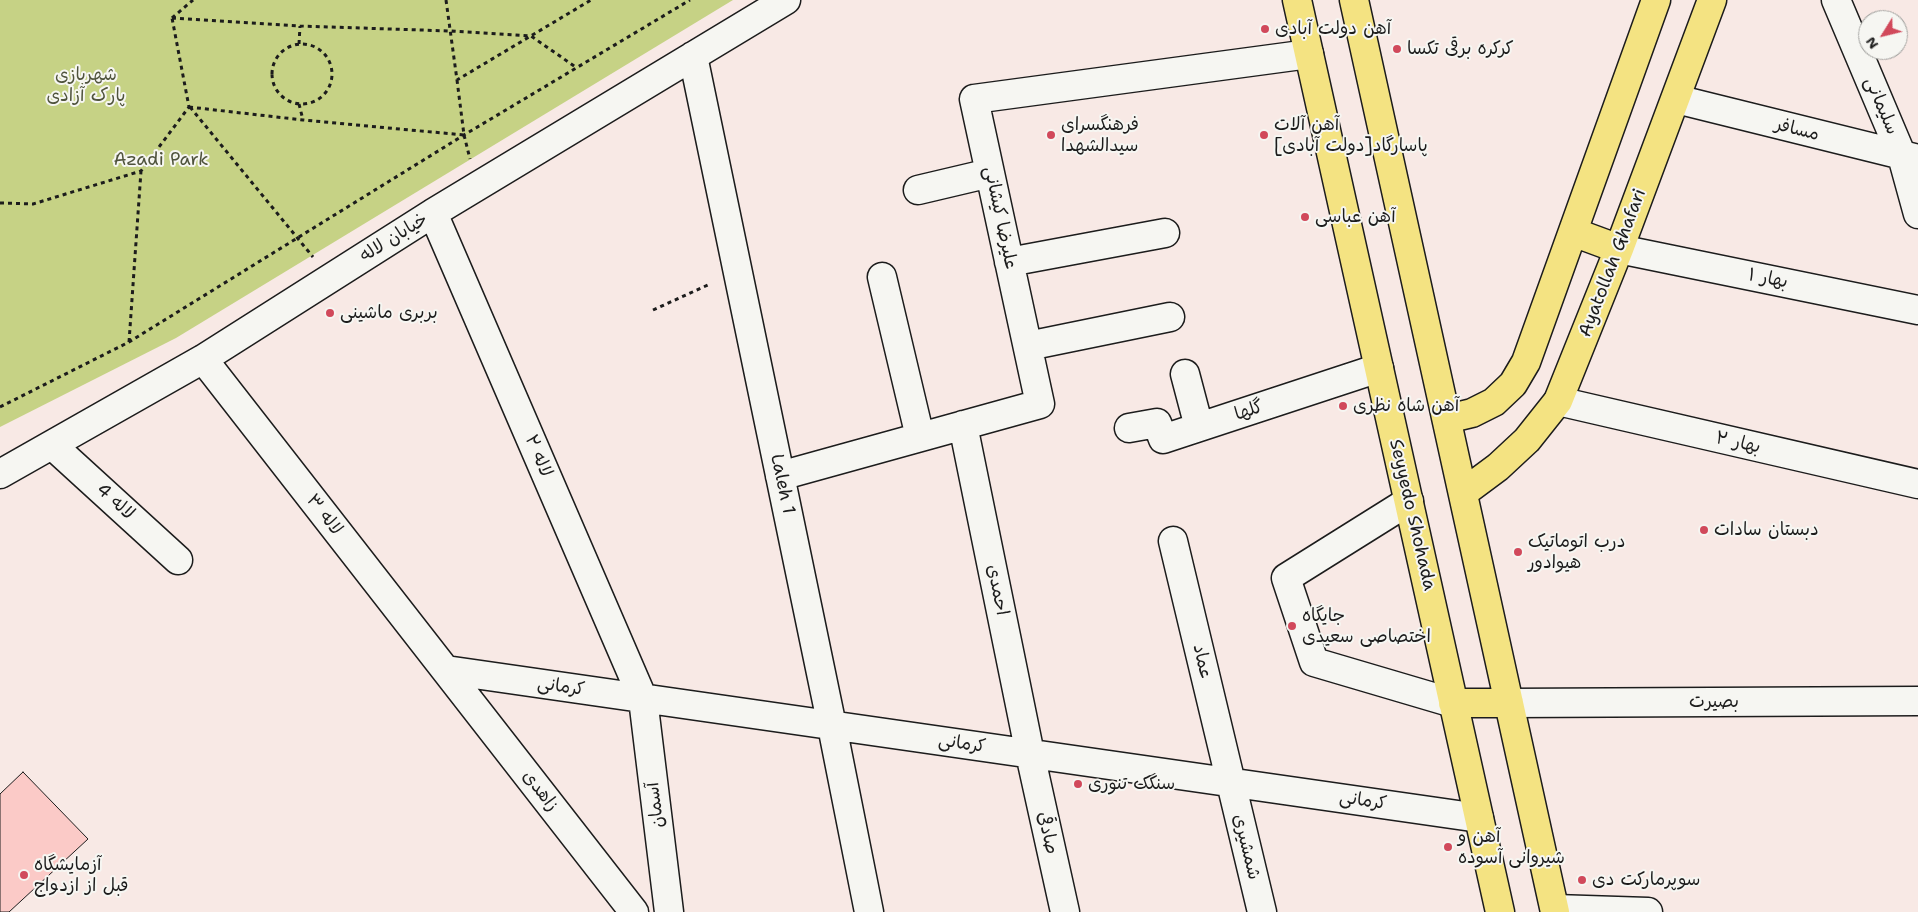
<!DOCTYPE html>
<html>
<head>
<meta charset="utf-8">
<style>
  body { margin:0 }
  #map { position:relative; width:1918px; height:912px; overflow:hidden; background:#f8e9e5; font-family:"Shantell Sans",sans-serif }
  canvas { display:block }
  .north { position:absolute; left:1858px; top:10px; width:50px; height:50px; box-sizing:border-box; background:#f6f6f2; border:1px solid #9f9f9c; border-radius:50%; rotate:234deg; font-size:14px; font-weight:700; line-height:20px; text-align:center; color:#1c1c1c }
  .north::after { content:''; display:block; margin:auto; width:18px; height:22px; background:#d1495b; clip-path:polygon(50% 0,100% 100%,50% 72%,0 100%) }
</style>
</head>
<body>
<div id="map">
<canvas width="1918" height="912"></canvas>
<div class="north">N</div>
</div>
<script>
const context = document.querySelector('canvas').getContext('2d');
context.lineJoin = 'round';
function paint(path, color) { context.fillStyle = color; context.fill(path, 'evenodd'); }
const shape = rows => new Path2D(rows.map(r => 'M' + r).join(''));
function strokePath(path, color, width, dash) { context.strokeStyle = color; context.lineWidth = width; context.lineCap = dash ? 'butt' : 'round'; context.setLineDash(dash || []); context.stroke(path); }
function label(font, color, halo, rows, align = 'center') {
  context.font = font + ' "Shantell Sans","Playpen Sans Arabic",sans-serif'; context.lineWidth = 4; context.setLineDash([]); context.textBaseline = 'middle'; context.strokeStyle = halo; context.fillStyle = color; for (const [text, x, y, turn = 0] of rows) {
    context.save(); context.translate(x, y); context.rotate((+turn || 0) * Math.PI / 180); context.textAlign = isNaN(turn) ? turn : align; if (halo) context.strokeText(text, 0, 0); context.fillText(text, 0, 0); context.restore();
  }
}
paint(shape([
  [0,0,733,0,176,338,0,427]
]), '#c6d285');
const building = shape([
  [23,772,88,839,9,912,0,912,0,794,23,772]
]);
paint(building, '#fbcac7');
strokePath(building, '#1c1c1c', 1);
const minor = shape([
  [1836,0,1902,156,1918,214],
  [693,56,832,726,869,912],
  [1676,99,1918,159],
  [918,190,990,173],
  [433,213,643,699,669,912],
  [1619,249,1918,310],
  [1009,262,1165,233],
  [882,277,920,437],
  [1028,346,1170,317],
  [203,359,634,912],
  [1185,374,1199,427],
  [1558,401,1918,484],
  [963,425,1030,754,1065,912],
  [1129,428,1157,423,1163,439,1379,368],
  [52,445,178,560],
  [0,474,203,359,433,213,786,0],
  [780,476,1040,404,974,99,1309,54],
  [1409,501,1286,578,1314,662,1453,703],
  [1173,541,1262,912],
  [446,670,1479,818],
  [1509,703,1918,701],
  [1555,909,1648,912]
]);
const major = shape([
  [1297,0,1500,912],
  [1354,0,1555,912],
  [1573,232,1619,249],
  [1447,419,1472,413,1494,402,1513,384,1526,362,1656,0],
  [1463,493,1498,467,1527,440,1558,401,1619,249,1712,0],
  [1453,703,1509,703]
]);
strokePath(minor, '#1c1c1c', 31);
strokePath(major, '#1c1c1c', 31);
strokePath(shape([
  [446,0,457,80,591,0],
  [172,18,300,26,450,31,531,36,577,68],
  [172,18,193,0],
  [299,44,300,26],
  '272 74a30 30 0 1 1 60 0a30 30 0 1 1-60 0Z',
  [299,104,303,120],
  [189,107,303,120,464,135,457,80],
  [190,107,313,257],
  [464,135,470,159],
  [0,203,33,204,141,171,189,107,172,18],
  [653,310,710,284],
  [129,342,141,171],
  [0,407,129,342,464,135,690,0]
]), '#1c1c1c', 3, [4, 4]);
strokePath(minor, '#f6f6f2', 28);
strokePath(major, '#f4e382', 28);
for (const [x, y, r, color] of [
  [1265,29,5,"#d1495b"],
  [1397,49,5,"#d1495b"],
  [1051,135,5,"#d1495b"],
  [1264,135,5,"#d1495b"],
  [1305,217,5,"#d1495b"],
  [330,313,5,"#d1495b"],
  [1343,406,5,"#d1495b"],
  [1704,530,5,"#d1495b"],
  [1518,552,5,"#d1495b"],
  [1292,626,5,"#d1495b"],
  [1078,784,5,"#d1495b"],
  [1448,847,5,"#d1495b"],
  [24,875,5,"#d1495b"],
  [1582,880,5,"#d1495b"]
]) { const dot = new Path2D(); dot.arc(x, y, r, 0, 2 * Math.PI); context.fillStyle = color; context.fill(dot); strokePath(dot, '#f6f6f2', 2); }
label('18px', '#1c1c1c', '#f6f6f2', [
  ["آهن دولت آبادی",1275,29],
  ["کرکره برقی تکسا",1407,49],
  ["فرهنگسرای",1061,125],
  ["سیدالشهدا",1061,146],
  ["آهن آلات",1274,125],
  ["پاسارگاد[دولت آبادی]",1274,146],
  ["آهن عباسی",1315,217],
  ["بربری ماشینی",340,313],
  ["آهن شاه نظری",1353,406],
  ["دبستان سادات",1714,530],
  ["درب اتوماتیک",1528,542],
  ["هیوادور",1528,563],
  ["جایگاه",1302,616],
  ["اختصاصی سعیدی",1302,637],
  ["سنگک تنوری",1088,784],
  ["آهن و",1458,837],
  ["شیروانی آسوده",1458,858],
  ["آزمایشگاه",34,865],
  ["قبل از ازدواج",34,886],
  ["سوپرمارکت دی",1592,880]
], 'left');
label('18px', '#4f533c', '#f6f6f2', [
  ["شهربازی",86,75],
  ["پارک آزادی",86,96],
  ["Azadi Park",161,160]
]);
label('18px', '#1c1c1c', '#f6f6f2', [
  ["سلیمانی",1881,106,67],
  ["مسافر",1797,130,14],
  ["علیرضا کیشانی",1000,218,78],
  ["خیابان لاله",394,238,-32],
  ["Ayatollah Ghafari",1613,263,-69],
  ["بهار ۱",1768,279,11],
  ["گلها",1249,411,-18],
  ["بهار ۲",1738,443,13],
  ["لاله ۲",538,456,67],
  ["Laleh 1",782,484,78],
  ["لاله 4",115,502,42],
  ["لاله ۳",324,515,52],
  ["Seyyedo Shohada",1412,515,77],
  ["احمدی",997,590,79],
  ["عماد",1202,662,77],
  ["کرمانی",561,687,8],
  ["بصیرت",1714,702],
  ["کرمانی",962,744,8],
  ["زاهدی",540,791,52],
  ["کرمانی",1363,801,8],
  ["آسمان",656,805,-97],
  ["صادقی",1047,833,78],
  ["شمشیری",1246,847,76]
]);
</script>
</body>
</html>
